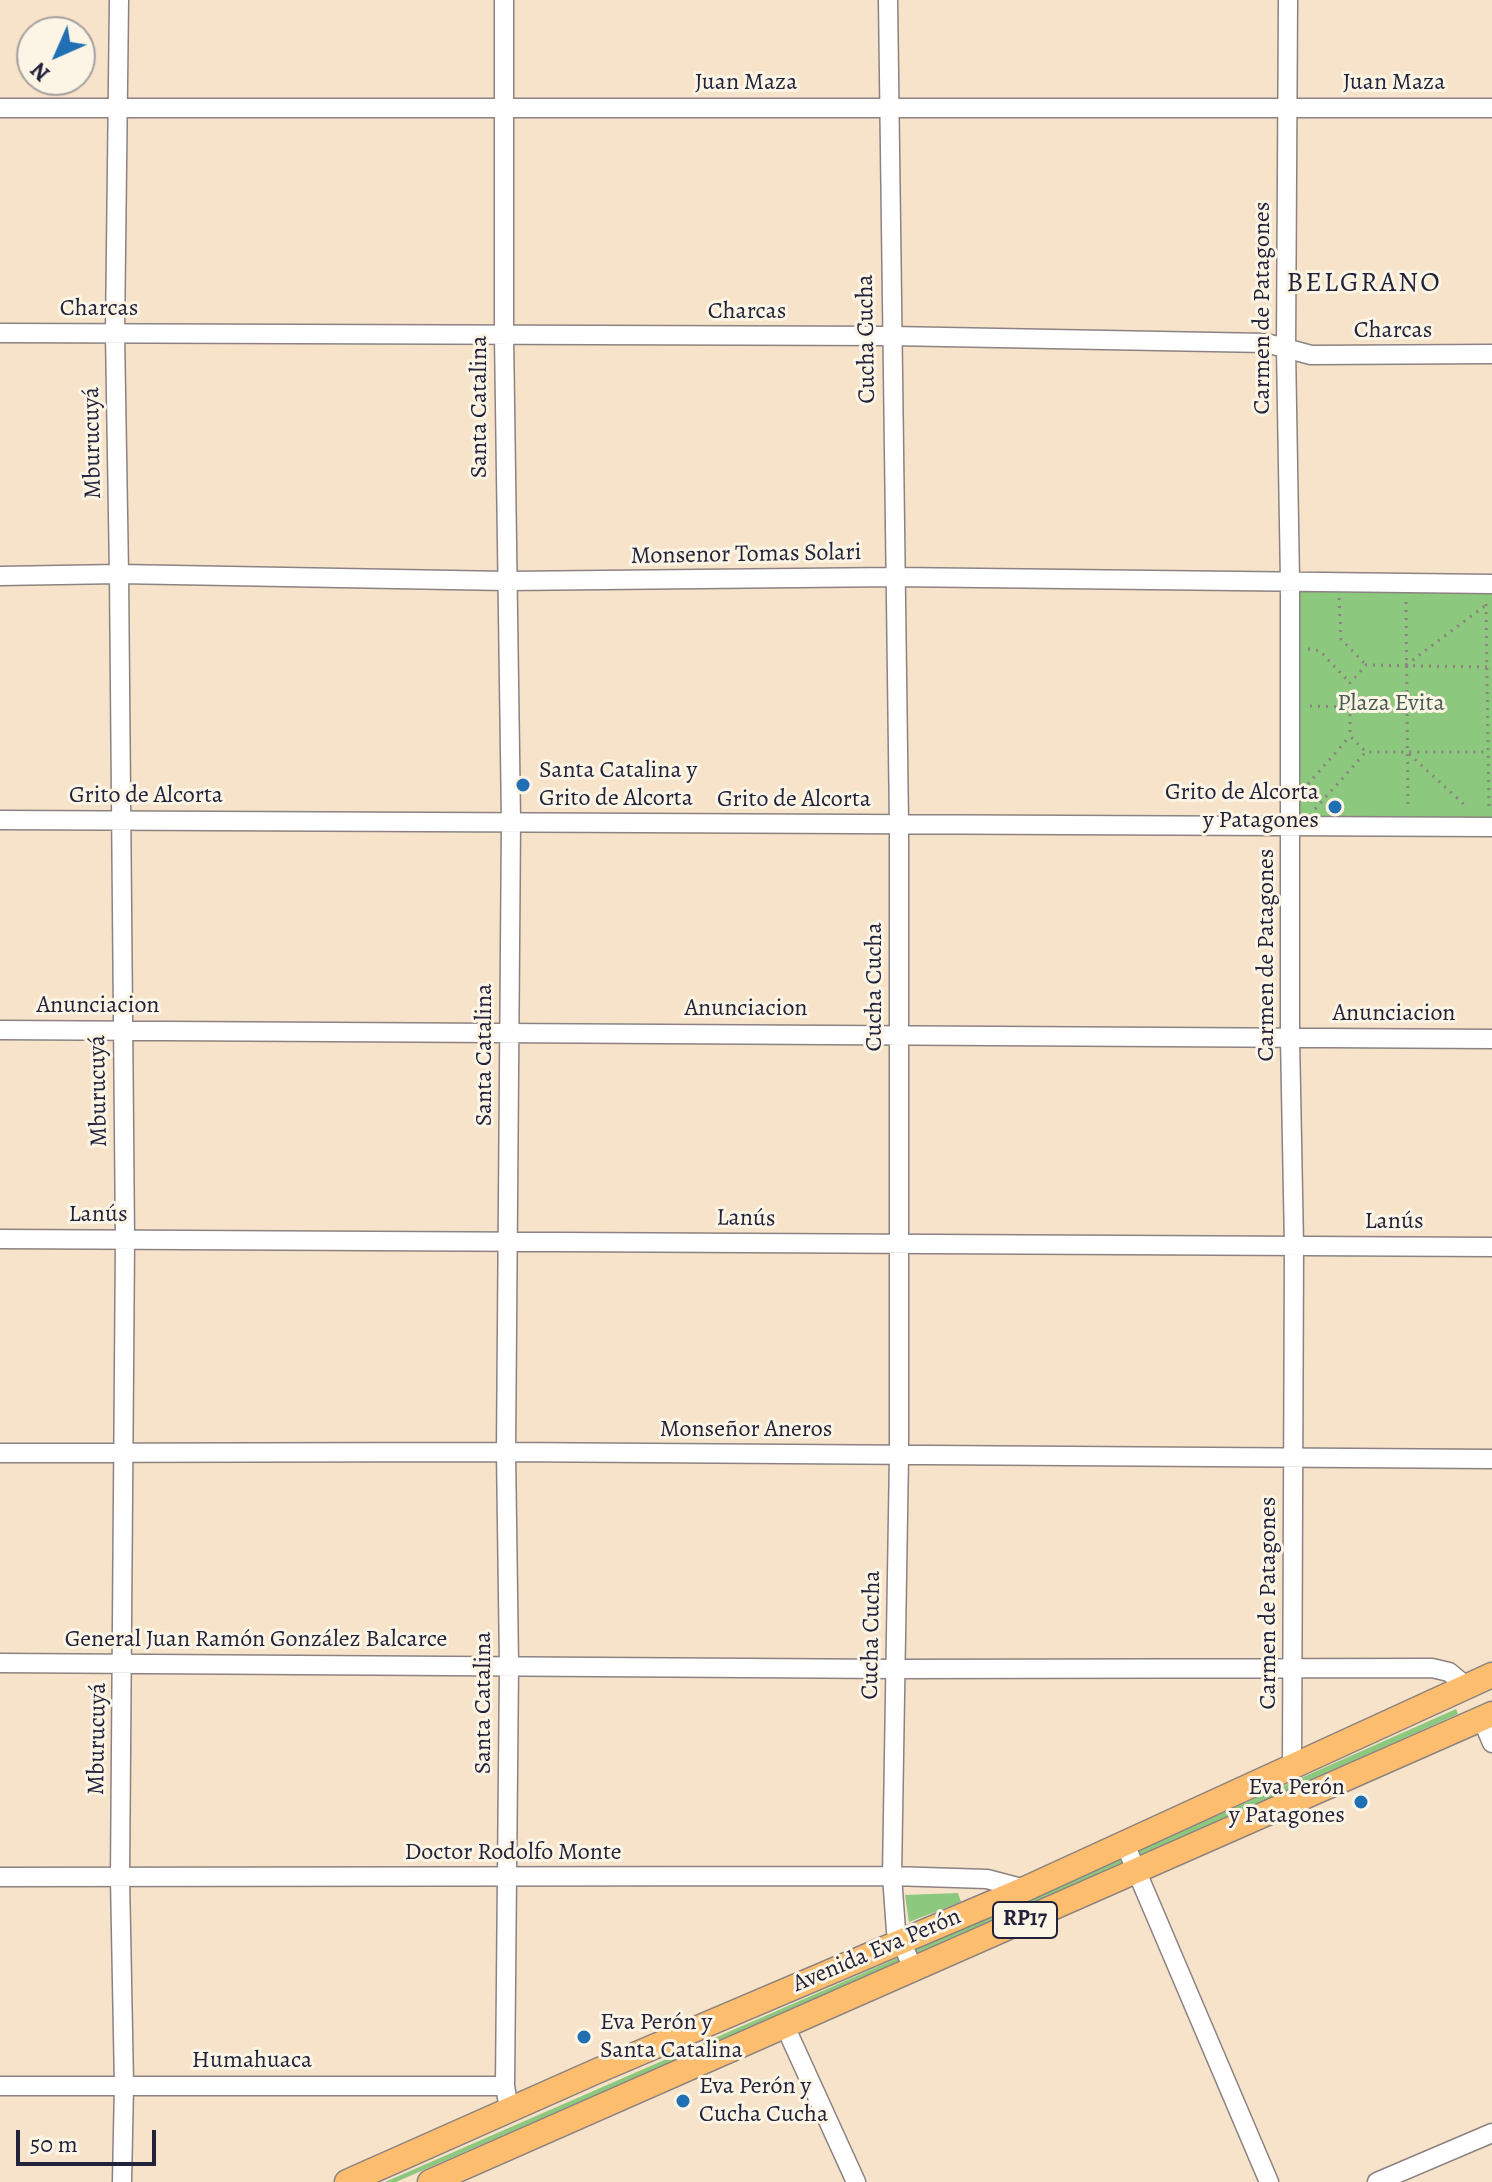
<!DOCTYPE html>
<meta charset="utf-8">
<style>
body{margin:0}
#map{position:relative;width:1492px;height:2182px;overflow:hidden;background:#f7e3c9;font-family:Alegreya,serif}
canvas{display:block}
.north{position:absolute;left:16px;top:16px;width:80px;height:80px;box-sizing:border-box;background:#fcf5e5;border:2px solid #a5a1a1;border-radius:50%;rotate:225deg;font-size:22px;font-weight:700;line-height:32px;text-align:center;color:#22223b}
.north::after{content:'';display:block;margin:auto;width:28px;height:36px;background:#1f6fb2;clip-path:polygon(50% 0,100% 100%,50% 72%,0 100%)}
.scale{position:absolute;left:16px;top:2130px;width:140px;height:36px;box-sizing:border-box;border:4px solid #22223b;border-top:0;padding-left:10px;font-size:24px;line-height:28px;white-space:nowrap;color:#22223b;-webkit-text-stroke:6px #fcf5e5;paint-order:stroke}
</style>
<div id="map">
<canvas width="1492" height="2182"></canvas>
<div class="north">N</div>
<div class="scale">50 m</div>
</div>
<script>
const g = document.querySelector('canvas').getContext('2d');
g.lineJoin = 'round';
function paint(path, color) {
  g.fillStyle = color;
  g.fill(path, 'evenodd');
}
function trace(path, color, width, dash) {
  g.strokeStyle = color;
  g.lineWidth = width;
  g.lineCap = dash ? 'butt' : 'round';
  g.setLineDash(dash || []);
  g.stroke(path);
}
function write(font, color, halo, rows, align = 'center') {
  g.font = font + ' Alegreya,serif';
  g.lineWidth = 6;
  g.setLineDash([]);
  g.textBaseline = 'middle';
  g.strokeStyle = halo;
  g.fillStyle = color;
  for (const [text, x, y, turn = 0] of rows) {
    g.save();
    g.translate(x, y);
    g.rotate((+turn || 0) * Math.PI / 180);
    g.textAlign = isNaN(turn) ? turn : align;
    if (halo) g.strokeText(text, 0, 0);
    g.fillText(text, 0, 0);
    g.restore();
  }
}
const green = new Path2D(`
 M1290,581l202,3v243h-200z
 M1456,1709l2,5 -319,143 -2,-6z
 M1121,1859l3,5 -209,92 -2,-5z
 M958,1893l3,9 -52,20 -4,-27z
 M900,1957l1,5 -505,220h-11z`);
const path = new Path2D(`
 M1339,598l2,41 25,26
 M1406,602l2,205
 M1486,604l3,204
 M1308,649l12,2 30,32
 M1406,665l80,-60
 M1487,667l-121,-2 -16,18v53l16,16h122
 M1310,706l40,1
 M1409,754l59,54
 M1308,784l42,-48
 M1315,809l51,-57`);
const minor = new Path2D(`
 M119,0l-4,333 4,241 6,666 -5,638 4,207 -2,97
 M504,0v335l7,486 -5,631 3,213 -4,421 4,23
 M888,0l11,824v631l-7,421 4,55 18,39
 M1288,0l-2,349 4,232v457l4,207 -2,522
 M0,108h1492
 M0,333l891,3 375,7 45,12 181,-1
 M0,576l119,-2 387,7 389,-4 597,7
 M0,820l1492,7
 M0,1030l1492,9
 M0,1239l1492,8
 M0,1453l506,-1 986,7
 M0,1663l896,6 536,-1 17,4 17,14
 M1482,1719l10,24
 M1125,1844l144,338
 M0,1877l892,-1 95,3 38,10
 M785,2026l71,156
 M0,2086h505
 M1377,2182l115,-49`);
const major = new Path2D(`
 M347,2182l250,-111 428,-182 467,-214
 M430,2182l1062,-468`);
const markers = [
 [523,785,8,"#1f6fb2"],
 [1335,807,8,"#1f6fb2"],
 [1361,1802,8,"#1f6fb2"],
 [584,2037,8,"#1f6fb2"],
 [683,2101,8,"#1f6fb2"]
];
const shields = [
 [1025,1920,64]
];
const shieldNames = [
 ["RP17",1025,1920]
];
const streetNames = [
 ["Juan Maza",746,83],
 ["Juan Maza",1394,83],
 ["Carmen de Patagones",1263,308,-90],
 ["Charcas",99,309],
 ["Charcas",747,312],
 ["Charcas",1393,331],
 ["Cucha Cucha",867,339,-91],
 ["Santa Catalina",480,407,-90],
 ["Mburucuyá",93,443,-91],
 ["Monsenor Tomas Solari",746,555,-1],
 ["Grito de Alcorta",146,796],
 ["Grito de Alcorta",794,800],
 ["Carmen de Patagones",1267,955,-90],
 ["Cucha Cucha",875,987,-90],
 ["Anunciacion",98,1006],
 ["Anunciacion",746,1009],
 ["Anunciacion",1394,1014],
 ["Santa Catalina",485,1055,-90],
 ["Mburucuyá",99,1091,-91],
 ["Lanús",98,1215],
 ["Lanús",746,1219,1],
 ["Lanús",1394,1222],
 ["Monseñor Aneros",746,1430],
 ["Carmen de Patagones",1269,1603,-90],
 ["Cucha Cucha",872,1635,-89],
 ["General Juan Ramón González Balcarce",256,1640],
 ["Santa Catalina",484,1703,-90],
 ["Mburucuyá",98,1739,-89],
 ["Doctor Rodolfo Monte",513,1853],
 ["Avenida Eva Perón",877,1951,-23],
 ["Humahuaca",252,2061]
];
const parkNames = [
 ["Plaza Evita",1391,704]
];
const poiNames = [
 ["Santa Catalina y",539,771],
 ["Grito de Alcorta",539,799],
 ["Grito de Alcorta",1319,793,"right"],
 ["y Patagones",1319,821,"right"],
 ["Eva Perón",1345,1788,"right"],
 ["y Patagones",1345,1816,"right"],
 ["Eva Perón y",600,2023],
 ["Santa Catalina",600,2051],
 ["Eva Perón y",699,2087],
 ["Cucha Cucha",699,2115]
];
const quarterNames = [
 ["BELGRANO",1364,284]
];
paint(green, '#8cc87d');
trace(minor, '#8c8282', 21);
trace(major, '#8c8282', 27);
trace(path, '#8c8282', 3, [2, 6]);
trace(minor, '#fff', 18);
trace(major, '#fcbd6f', 24);
for (const [x, y, r, color] of markers) {
  const dot = new Path2D();
  dot.arc(x, y, r, 0, 2 * Math.PI);
  g.fillStyle = color;
  g.fill(dot);
  trace(dot, '#fcf5e5', 3);
}
for (const [x, y, w] of shields) {
  const box = new Path2D();
  box.roundRect(x - w / 2, y - 18, w, 36, 6);
  g.fillStyle = '#fcf5e5';
  g.fill(box);
  trace(box, '#22223b', 2);
}
write('bold 22px', '#22223b', null, shieldNames);
write('24px', '#22223b', '#fcf5e5', streetNames);
write('24px', '#475c52', '#fcf5e5', parkNames);
write('24px', '#22223b', '#fcf5e5', poiNames, 'left');
g.letterSpacing = '2px';
write('28px', '#22223b', '#fcf5e5', quarterNames);
g.letterSpacing = '0px';
</script>
